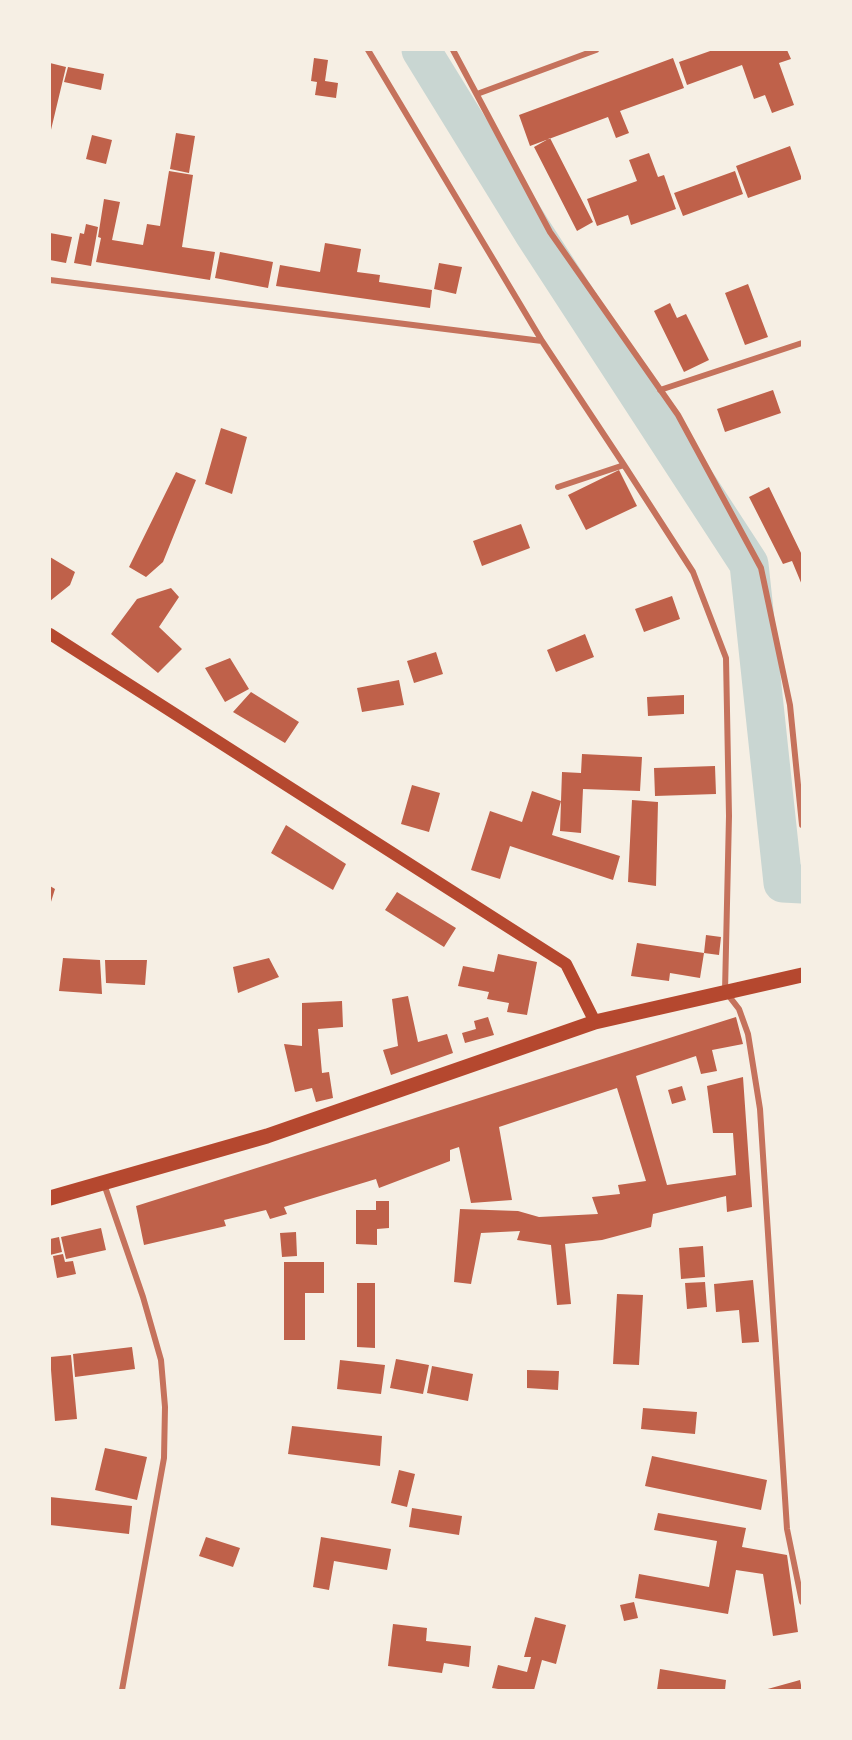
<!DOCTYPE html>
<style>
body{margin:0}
#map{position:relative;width:852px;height:1740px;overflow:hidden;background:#f6efe4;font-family:Manrope,sans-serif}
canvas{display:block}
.frame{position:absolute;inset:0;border:51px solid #f6efe4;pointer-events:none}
</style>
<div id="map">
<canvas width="852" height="1740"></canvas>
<div class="frame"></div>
</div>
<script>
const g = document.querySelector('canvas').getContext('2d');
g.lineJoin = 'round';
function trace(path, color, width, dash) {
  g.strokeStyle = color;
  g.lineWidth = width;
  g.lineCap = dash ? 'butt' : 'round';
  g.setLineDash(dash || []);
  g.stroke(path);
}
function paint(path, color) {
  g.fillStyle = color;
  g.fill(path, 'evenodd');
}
const river = new Path2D(`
 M421,50l112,182 216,332 34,319 19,1`);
const building = new Path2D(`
 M713,50h74l4,9 -12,4 15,42 -22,8 -7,-18 -11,4 -12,-34 -55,20 -8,-23z
 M314,58l14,2 -3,21 13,2 -2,15 -21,-3 2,-13 -6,-1z
 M673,58l11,30 -64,23 9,22 -13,5 -8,-21 -78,29 -11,-31z
 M50,63l16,4 -16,67z
 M68,67l36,7 -3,16 -37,-8z
 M176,133l19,3 -6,37 -19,-4z
 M92,135l20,5 -6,24 -20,-5z
 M550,138l43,84 -16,9 -43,-84z
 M790,146l12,33 -54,19 -12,-32z
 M649,153l9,24 6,-2 12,34 -45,16 -3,-10 -31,11 -10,-27 50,-18 -8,-21z
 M169,171l24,4 -11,72 33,5 -5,28 -114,-18 5,-24 -3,-1 6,-38 16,3 -8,38 31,5 4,-21 13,2z
 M735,171l8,23 -60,22 -9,-23z
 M86,224l12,3 -7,39 -17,-3 6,-30 4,1z
 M50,233l22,4 -6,26 -16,-3z
 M325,243l36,6 -4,23 23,3 -1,7 53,8 -2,18 -154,-22 4,-21 40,7z
 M220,252l53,10 -5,26 -53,-10z
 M439,263l23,4 -6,27 -22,-5z
 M748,284l20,53 -23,8 -20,-52z
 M670,303l7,15 9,-4 23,46 -25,12 -30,-61z
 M773,390l8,23 -56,19 -8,-23z
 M221,428l26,9 -15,57 -27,-10z
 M619,470l18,36 -51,24 -18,-35z
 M176,472l20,8 -33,82 -17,15 -17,-10z
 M769,487l33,68v30l-10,-24 -9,3 -34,-67z
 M521,524l9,24 -48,18 -9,-25z
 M50,557l25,15 -5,13 -20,16z
 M171,588l8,9 -20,30 23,22 -24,24 -47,-39 26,-35z
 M672,596l8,23 -36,13 -9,-23z
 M585,634l9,23 -38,15 -9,-22z
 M436,652l7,22 -29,9 -7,-22z
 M230,658l19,31 -24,13 -20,-34z
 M399,680l5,25 -42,7 -5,-24z
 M251,692l48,30 -14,21 -52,-31z
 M684,695v19l-36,2 -1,-19z
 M582,754l60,3 -2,34 -57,-2 -2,44 -21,-2 1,-30 -9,34 68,21 -7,24 -103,-34 -10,33 -29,-9 19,-59 32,11 10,-31 29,10 1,-29 19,1z
 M715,766l1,28 -61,2 -1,-28z
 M412,785l28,8 -11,39 -28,-8z
 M632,800l26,2 -2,84 -28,-4z
 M286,825l60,39 -13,26 -62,-37z
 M50,886l5,3 -5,16z
 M397,892l59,36 -12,19 -59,-37z
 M706,935l15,2 -2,18 -15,-2 -4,25 -30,-5 -1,8 -38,-5 6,-33 67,10z
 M498,954l39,8 -10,53 -20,-3 2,-9 -22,-4 2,-7 -31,-6 5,-20 31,6z
 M63,958l37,2 2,34 -43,-3z
 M269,958l10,19 -41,16 -5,-26z
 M105,960h42l-2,25 -39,-2z
 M408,996l10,46 29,-8 6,19 -62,22 -8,-25 15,-4 -6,-47z
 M342,1001l1,26 -25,2 4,44 7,-1 4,26 -17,4 -4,-14 -17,4 -11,-48 18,2v-43z
 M488,1017l6,18 -29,8 -3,-10 14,-4 -2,-8z
 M736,1017l7,27 -31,6 5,21 -16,3 -5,-18 -60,20 31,109 69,-10 -3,-42h-20l-6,-47 36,-9 9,130 -25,5 -1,-16 -73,18 -2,13 -49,13 -37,4 6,60 -14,1 -6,-60 -34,-5 3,-9 -39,2 -10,51 -17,-2 6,-73 58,2 21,6 59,-3 -6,-17 28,-3 -2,-9 28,-4 -29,-93 -118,39 13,73 -41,3 -12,-56 -9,3v11l-71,27 -3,-9 -92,28 3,7 -17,5 -4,-9 -42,10 2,6 -82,19 -8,-39z
 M682,1086l4,14 -14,4 -4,-14z
 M376,1201h13v27l-12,1v16l-21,-1v-34h20z
 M101,1228l5,22 -40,9 -5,-22z
 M296,1232l1,24 -15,1 -2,-24z
 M59,1237l3,15 -12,3v-16z
 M703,1246l2,31 -24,2 -2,-31z
 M63,1254l2,8 8,-1 3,13 -19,4 -4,-22z
 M284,1262h40v31h-19v47h-21z
 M753,1280l6,62 -17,1 -3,-33 -23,2 -2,-28z
 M705,1282l2,25 -20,2 -2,-26z
 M357,1283h18v65l-18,-1z
 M617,1294l26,1 -4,70 -26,-1z
 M132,1347l3,22 -60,8 -2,-23z
 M71,1355l6,64 -22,2 -5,-64z
 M396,1359l33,6 -6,29 -33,-6z
 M340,1360l45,5 -4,29 -44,-5z
 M432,1366l41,8 -5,27 -41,-8z
 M527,1370l32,1 -1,19 -31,-2z
 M643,1408l54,4 -2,22 -54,-5z
 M292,1426l90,10 -2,30 -92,-12z
 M105,1448l42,9 -10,43 -42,-10z
 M652,1456l115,24 -6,30 -116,-24z
 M399,1470l16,4 -8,33 -16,-4z
 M50,1497l82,9 -3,28 -79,-9z
 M412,1508l50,8 -3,19 -50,-8z
 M658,1513l88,15 -4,19 45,8 11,77 -25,4 -10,-62 -27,-4 -8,44 -93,-16 4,-24 70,13 8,-46 -63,-11z
 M206,1537l34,11 -7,19 -34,-11z
 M321,1537l70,12 -4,21 -53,-9 -5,29 -16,-3z
 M634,1602l4,16 -14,3 -4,-16z
 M535,1617l31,8 -10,39 -14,-4 -8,30h-30l-12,-2 6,-23 29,7 4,-15h-7z
 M393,1624l34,4 -1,13 45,5 -2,21 -25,-4 -2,10 -54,-7z
 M660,1669l66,11 -1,10h-68z
 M800,1680l2,10h-38z`);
const minor = new Path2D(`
 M368,50l174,291
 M453,50l97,182 128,183 83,153 29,137 12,120
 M477,94l119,-44
 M50,280l492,61 82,124 69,107 33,86 3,158 -4,175 14,18 9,25 12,75 27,420 15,73
 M660,390l142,-47
 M558,487l66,-22
 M104,1184l39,113 18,63 4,47 -1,51 -42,232`);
const secondary = new Path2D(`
 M50,634l516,330 29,58`);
const primary = new Path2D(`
 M50,1198l217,-62 328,-114 207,-47`);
trace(river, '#c9d6d2', 39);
paint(building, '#bf614a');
trace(minor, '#c5725c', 6);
trace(secondary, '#b5482f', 12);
trace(primary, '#b5482f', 15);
</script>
